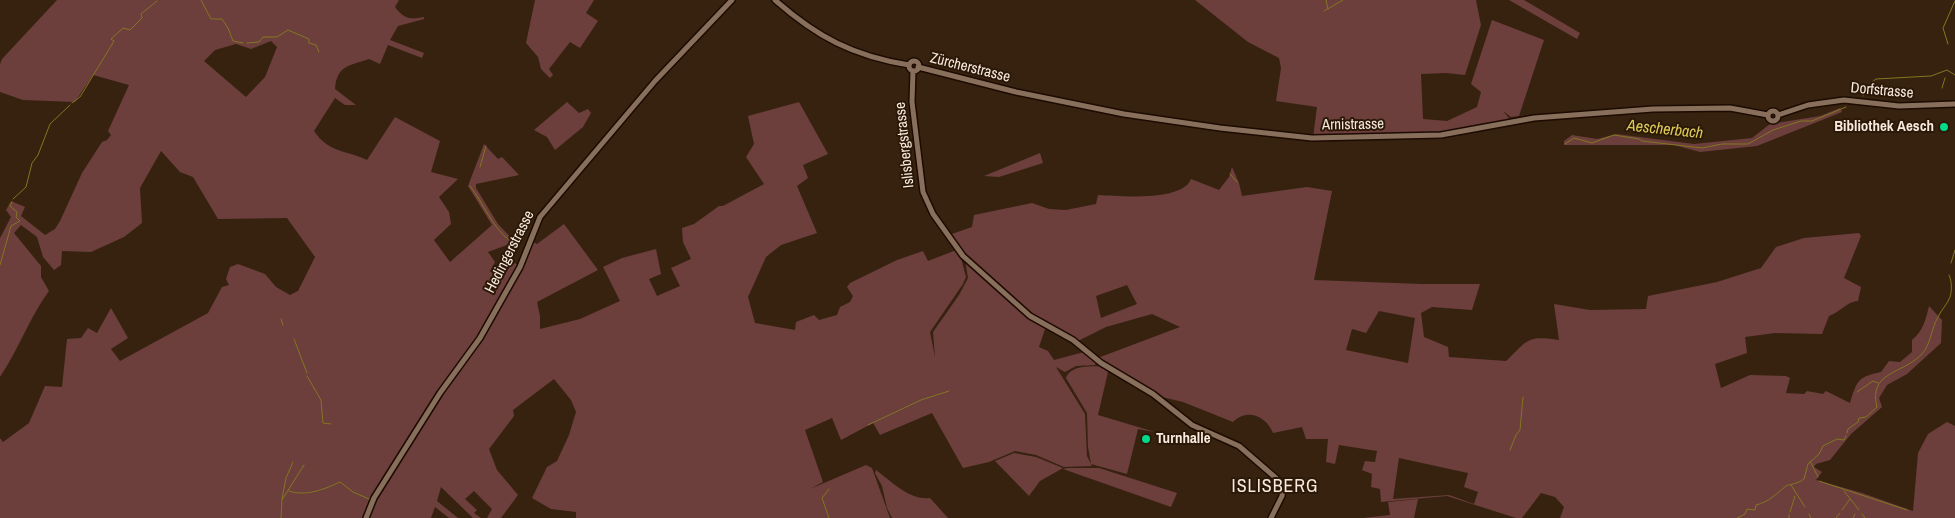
<!DOCTYPE html>
<meta charset="utf-8">
<style>
body{margin:0}
canvas{display:block;background:#36220f}
</style>
<canvas width="1955" height="518"></canvas>
<script>
const g = document.querySelector('canvas').getContext('2d');
g.lineJoin = 'round';
function paint(path, color) {
  g.fillStyle = color;
  g.fill(path, 'evenodd');
}
function trace(path, color, width, dash) {
  g.strokeStyle = color;
  g.lineWidth = width;
  g.lineCap = dash ? 'butt' : 'round';
  g.setLineDash(dash || []);
  g.stroke(path);
}
function write(font, color, halo, rows, align = 'center') {
  g.font = font + ' "Archivo Narrow",sans-serif';
  g.lineWidth = 4;
  g.setLineDash([]);
  g.textBaseline = 'middle';
  g.strokeStyle = halo;
  g.fillStyle = color;
  for (const [text, x, y, turn = 0] of rows) {
    g.save();
    g.translate(x, y);
    g.rotate((+turn || 0) * Math.PI / 180);
    g.textAlign = isNaN(turn) ? turn : align;
    if (halo) g.strokeText(text, 0, 0);
    g.fillText(text, 0, 0);
    g.restore();
  }
}
const green = new Path2D(`
 M57,0h342l-4,7c9,12 15,13 29,10v2l-26,7 -8,14 34,13 -2,5 -34,-13 -8,19 -11,-5c-20,7 -32,6 -34,30l21,16h-11l-10,-7 -21,33c15,22 32,19 53,29l28,-43 45,24 -9,31 27,7 -19,18 10,15 2,12 -17,16 16,22 42,-37 -24,-39 16,-42 14,15 4,-2 17,18 -43,9v4l22,36 17,18 -27,10 7,10 -5,9 9,7 15,-15 7,3 10,-25 6,3 27,-20 34,46 -61,32 3,14v13l40,-10 40,-18 -17,-34 19,-9 34,-9 5,25 -12,5 8,17 23,-10 -9,-18 20,-9 -8,-17 -1,-14 12,-4 25,-18h4l41,-22 -18,-27 8,-13 -6,-28 51,-14 29,52 -25,11 5,13 -11,8 20,47 -36,12 -15,12 -18,40 7,26 40,7 1,-8 18,-7 5,5 18,-5 3,-8 10,-5 3,-6 -6,-9 3,-4 47,-23 26,-9 5,10 31,-12 -10,-14 23,-8 2,-12 58,-12 17,6 17,1 30,-6 2,-9c21,1 84,7 93,-16l28,11 10,-13 3,-10 7,16 3,13 65,-9 25,4 -18,89 107,4h59l-8,26 -40,-3 -11,6 3,24 24,10 1,10 57,4c22,-21 21,-26 53,-21l-5,-36 36,6 56,-1 2,-13 69,-14 44,-14 15,-21 28,-9 55,-5 2,3 -17,42 17,9 -3,14c-10,0 -18,11 -29,15l-7,18 -47,-1 -30,4 2,16 -32,11 6,24 29,-13 36,1 4,2 -4,15 18,1 3,-3 16,3 3,-3 24,12c7,-23 8,-26 31,-31l8,-11 11,1 12,-10v-12c11,-9 14,-21 17,-34l13,14 -1,23 -34,31 -20,11 -8,13 3,9 -31,27 -21,26 -14,4 -2,3 8,5 -6,8 46,13 51,18 5,-58 10,-19 19,-12 8,4v92h-395l4,-11 -9,-10 -14,-4 -19,25h-6l-69,-22 -66,6 -1,-13 -9,-2 1,-13 -10,-4 3,-9 10,1 2,-11 -38,-6 -4,19 -9,-2 2,-23h-22l-4,-12 -29,6c-7,-17 -26,-25 -40,-11l-50,-20 -21,-5 -2,3 -65,-41 85,-32 -28,-13 -46,13 -30,15 -46,-26 -61,-54 1,-2 -4,-4 -5,2 5,19 -3,7 -33,48 5,25 -2,-25 26,-37 9,-17 -3,-19 55,50 26,17 -7,21 9,4 6,9 30,-8 12,10 -1,3 -19,1 -11,6 -9,-5 29,47 2,42 5,10 -28,1 -28,-12 -21,-4 -26,11 -26,6 -31,-55 -52,22 -7,-12 -32,17 -9,-22 -27,12 18,52 -13,7 56,-24 6,3 18,50h-314v-6l-25,-3 -19,-11 15,-31 10,-6 12,-26 7,-23 -5,-12 -17,-21 -41,31 1,6 -25,33 8,21 21,25 -17,23h-14l5,-9 -18,-18 -9,8 12,11 -3,3 7,5h-8l-32,-31 -4,14 21,17h-9l-14,-11 -4,11h-431v-80l3,4 26,-19 16,-37 17,1 5,-48 14,-1 7,-10 9,5 14,-25 17,30 -17,11 9,12 88,-48 14,-26 7,-2 -3,-6 4,-12 8,-3 27,10 11,13 14,8 8,-4 17,-34 -28,-39 -69,1 -25,-42 -13,-5 -19,-21 -21,37 2,35 -18,14 -33,15 -29,-1 -1,14 -7,5 -11,-13 -6,-20 -16,-12 -7,8 27,33v11l8,14c-20,27 -30,58 -49,86v-139l11,-21 -5,-7 5,-9 14,6 -4,9 24,19 10,-6 5,-8 22,-48 20,-31 5,-2 4,-5 -3,-4 21,-46 -36,-10 -18,27 -52,-2 -23,-8v-28l2,-5zM271,41l6,6 -12,30 -19,20 -42,-36 11,-11 21,-6 15,5zM1127,285l10,19 -36,14 -5,-22zM1379,311l36,7 -7,45 -62,-13 6,-21 14,4zM1399,458l69,15 -4,14 14,5 -4,12 -25,-9 -56,4z
 M535,0h59l-8,13 12,8 -18,27 -10,-6 -21,27 4,6 -3,3 -9,-9 -3,-12 -12,-14z
 M1195,0h281l5,25 -16,50 -19,-2 -25,1 2,45 24,2 30,-14 4,-15 -10,-8 21,-64 52,20 -25,76 -8,1 -8,-6 9,11 -53,11 -146,5 4,-31 -41,-6 5,-33 -2,-10 -31,-16z
 M1509,0h15l56,33 -3,6z
 M567,102l12,11 9,-4 3,4 -8,14 -28,23 -8,-13 -13,-7z
 M1840,108l2,4 -85,34 -57,6 -26,-7h-110v-4l8,-6 25,4 19,-5 78,10 58,-6 18,-14 50,-8z
 M1040,153l3,10 -44,14 -15,-1z
 M1100,366l8,6 -10,43 57,17 -17,-3 -11,45 -36,-10 -3,-17 -1,-34 -21,-35c5,-13 22,-11 34,-12z
 M1014,453l22,4 27,11 -23,13 -11,15 -34,-35z
 M1068,468h31l78,25 -6,14 -108,-38z
 M876,470c15,11 34,31 54,28l18,20h-56l-5,-10 -5,-22 -7,-13z
 M1418,499l-4,19h-51l27,-3 -2,-13z`);
const stream = new Path2D(`
 M201,0l10,19h11l6,9 5,13 10,2
 M1326,0l2,9
 M1324,11l19,-11
 M247,43l12,-1 4,-5h14l11,-7 21,9v4l7,2 3,7
 M1948,44l-5,-16 12,-27
 M1942,88l3,-10
 M1863,96l2,-8 11,-9 55,-3 16,-6 8,5
 M72,103l8,-6 34,-56 -3,-2 12,-11 7,2 12,-12 -1,-4 16,-13
 M1565,144l9,-6 18,5 22,-8 25,4 3,2 60,7 20,-4h26l25,-14 28,-9h11l34,-14
 M480,167l6,-21
 M1230,174l7,8
 M470,186c13,16 24,45 41,55
 M13,199l13,-12 6,-24 6,-8 12,-31 20,-19
 M1951,263l4,-13
 M0,265l11,-39 9,-5 -4,-4 1,-5 -7,-6 2,-4
 M281,319l2,6
 M294,339l13,34
 M307,376l14,24 2,23 8,1
 M1857,392l16,-11 5,2
 M868,425l53,-25 28,-9
 M1847,433l1,-4 10,-7 1,-4 7,-1 11,-10c-9,-35 25,-33 44,-52 10,-10 10,-26 17,-38 3,-7 9,-12 12,-20 2,-6 2,-16 -1,-22
 M1510,450l6,-15 4,-5 3,-33
 M1810,461l8,16
 M1819,481l88,29
 M1791,485l14,22
 M289,491c17,6 36,-2 51,-9l13,10 16,7 3,-3
 M1844,491l15,19
 M282,499l4,-21 7,-16
 M1842,510l8,-11
 M1790,512l5,-16
 M1809,514l2,4
 M1862,514l3,4
 M281,518l1,-18 22,-35
 M829,518l-7,-20 7,-9
 M1737,518l8,-4 2,-5 8,1 1,-5c13,-3 20,-11 30,-19 4,-2 12,-2 18,-7l4,-15 11,-10 4,-8 14,-7 7,1 2,-4
 M1789,518v-3
 M1836,518l4,-5
 M1853,518l2,-4`);
const minor = new Path2D(`
 M775,0c42,37 78,56 134,65
 M909 66a5 5 0 1 1 10 0a5 5 0 1 1-10 0Z
 M918,67l98,25 108,22 96,14 92,10 129,-3 93,-17 119,-9 77,-1 38,7
 M913,71l-1,31 11,90 10,22 30,42 67,60 43,24 28,23 52,31 39,31 47,21 45,39 -2,11 -11,22
 M1768 116a5 5 0 1 1 10 0a5 5 0 1 1-10 0Z
 M1778,115l30,-10 36,-5 55,6 56,-2
 M366,518l8,-20 66,-105 40,-55 40,-71 20,-50 115,-136 77,-81`);
const markers = [
 [1944,127,5,"#01d98b"],
 [1146,439,5,"#01d98b"]
];
const streetNames = [
 ["Zürcherstrasse",970,68,14],
 ["Dorfstrasse",1882,91,5],
 ["Arnistrasse",1353,125,-1],
 ["Islisbergstrasse",905,145,-96],
 ["Hedingerstrasse",510,252,-63]
];
const poiNames = [
 ["Bibliothek Aesch",1934,127],
 ["Turnhalle",1156,439,"left"]
];
const waterNames = [
 ["Aescherbach",1665,130,6]
];
const quarterNames = [
 ["ISLISBERG",1275,487]
];
paint(green, '#6c3e3c');
trace(stream, '#837720', 1);
trace(minor, '#1d0a00', 8);
trace(minor, '#876f5b', 5);
for (const [x, y, r, color] of markers) {
  const dot = new Path2D();
  dot.arc(x, y, r, 0, 2 * Math.PI);
  g.fillStyle = color;
  g.fill(dot);
  trace(dot, '#2b1806', 2);
}
write('15px', '#f7e9de', '#2b1806', streetNames);
write('bold 15px', '#f7e9de', '#2b1806', poiNames, 'right');
write('italic 16px', '#ddcb5a', '#2b1806', waterNames);
g.letterSpacing = '1px';
write('18px', '#f7e9de', '#2b1806', quarterNames);
g.letterSpacing = '0px';
</script>
